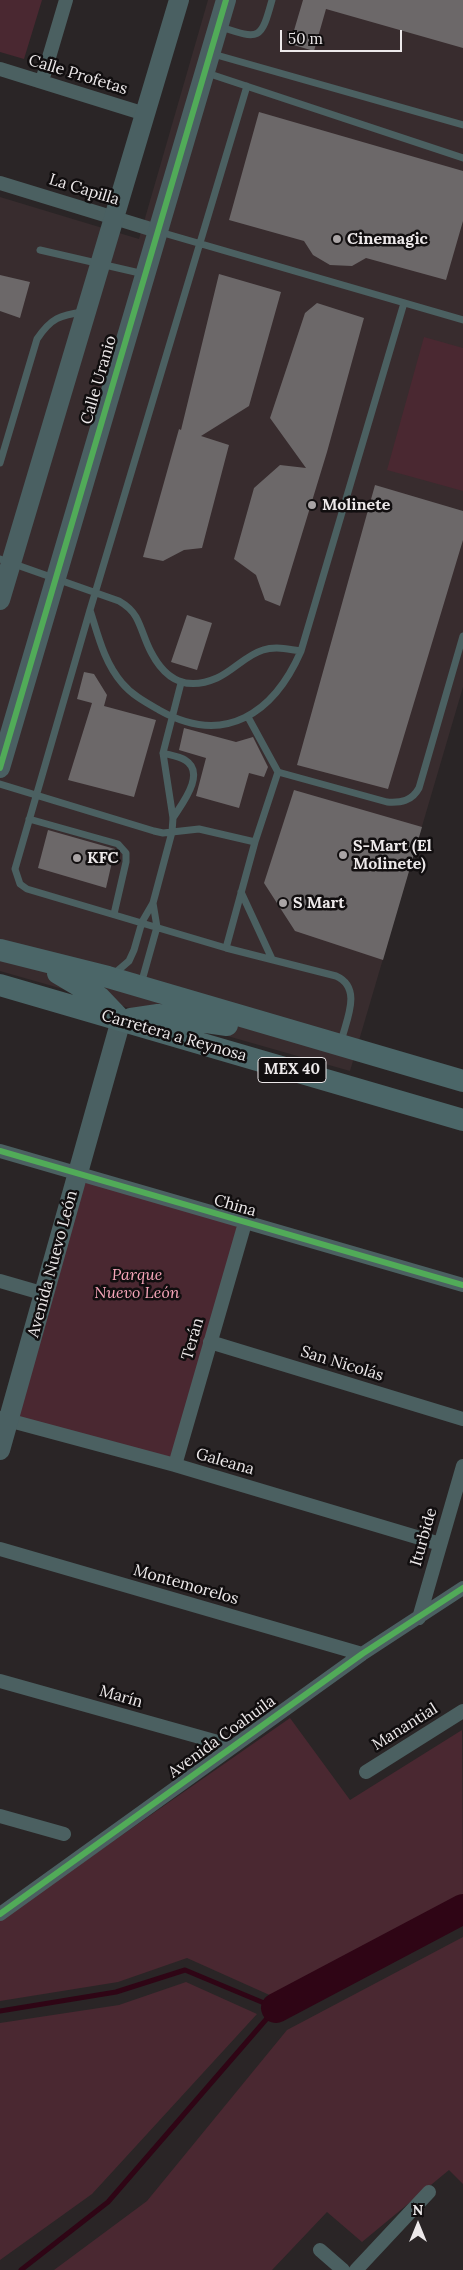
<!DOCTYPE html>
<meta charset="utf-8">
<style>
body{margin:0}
#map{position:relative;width:463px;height:2270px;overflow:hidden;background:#2a2526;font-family:Lora,serif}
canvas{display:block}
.north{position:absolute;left:393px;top:2200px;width:50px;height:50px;-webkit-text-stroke:4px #110e0f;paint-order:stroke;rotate:0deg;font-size:14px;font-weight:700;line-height:20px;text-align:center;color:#ede9ea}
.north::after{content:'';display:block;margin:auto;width:18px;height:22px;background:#ede9ea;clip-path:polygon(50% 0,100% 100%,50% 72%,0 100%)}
.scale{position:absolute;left:280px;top:30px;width:122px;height:22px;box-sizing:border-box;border:2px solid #ede9ea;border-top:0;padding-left:6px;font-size:15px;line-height:18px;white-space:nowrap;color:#ede9ea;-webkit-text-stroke:4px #110e0f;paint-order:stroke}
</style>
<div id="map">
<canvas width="463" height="2270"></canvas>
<div class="north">N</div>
<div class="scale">50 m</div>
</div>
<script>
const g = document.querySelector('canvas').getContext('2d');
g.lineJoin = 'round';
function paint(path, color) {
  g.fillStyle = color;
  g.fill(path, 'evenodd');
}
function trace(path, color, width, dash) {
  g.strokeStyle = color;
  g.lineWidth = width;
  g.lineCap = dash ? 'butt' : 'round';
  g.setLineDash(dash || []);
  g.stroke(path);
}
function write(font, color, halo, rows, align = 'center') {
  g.font = font + ' Lora,serif';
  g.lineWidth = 5;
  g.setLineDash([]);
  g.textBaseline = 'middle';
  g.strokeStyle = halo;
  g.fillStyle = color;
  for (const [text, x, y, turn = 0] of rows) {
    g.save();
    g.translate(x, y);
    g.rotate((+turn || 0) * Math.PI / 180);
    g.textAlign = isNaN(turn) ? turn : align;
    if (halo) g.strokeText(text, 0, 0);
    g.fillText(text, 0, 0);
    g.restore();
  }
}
const built = new Path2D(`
 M208,0h255v687l-113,384 -350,-100v-774l139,42z`);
const green = new Path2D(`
 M0,0h42l-18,59 -24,-7z
 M424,337l39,11v143l-76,-21z
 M78,1173l167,50 -70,242 -167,-44z
 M290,1718l60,82 112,-70 1,168 -189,99 -87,-39 -69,24 -118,19v-81z
 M463,1937v247l-14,-14 -87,72 -35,-30 -55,58h-218l93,-69 140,-171z
 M186,1982l71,32 -165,180 -92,66v-237l119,-18z`);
const stream = new Path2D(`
 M0,2011l116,-19 69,-22 91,38 -168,194 -87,68`);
const river = new Path2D(`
 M276,2008l187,-99`);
const building = new Path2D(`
 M303,0h160v48l-137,-39 -12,42 -24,-7z
 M259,112l204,59v50l-17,59 -80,-22 -14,8 -22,-1 -17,-10 -9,-14 -75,-21z
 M219,274l62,18 -32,114 -48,30 28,9 -27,103 -18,2 -21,11 -20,-4 36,-128 2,1z
 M0,275l30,7 -10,36 -20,-7z
 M317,303l47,15 -37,134 -47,154 -15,-6 -9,-25 -22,-16 20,-71 26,-23 26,3 -36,-50 35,-105z
 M375,485l88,26v29l-75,249 -91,-24z
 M187,615l25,8 -15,47 -26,-8z
 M84,672l10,2 13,21 -3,11 52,14 -22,77 -66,-17 24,-77 -15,-4z
 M184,728l52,14 17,-5 15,30 -4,10 -15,-4 -10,35 -43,-12 10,-38 -27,-8z
 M294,790l128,37 -39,133 -88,-29 -31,-48z
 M48,830l67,19 -9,39 -68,-20z`);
const lane = new Path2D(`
 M221,27c39,13 40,13 51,-27
 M213,54l250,71
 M207,73l256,85
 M247,86l-157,524 -75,259 5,15 7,5 199,59 110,28c27,12 10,44 5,66
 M160,232l303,88
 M40,250l104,24
 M0,463l37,-124c14,-21 23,-24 47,-27
 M0,559l119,42c7,4 13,9 17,16 6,11 9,24 15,35 15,29 36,39 66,26 16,-7 29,-23 46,-28 12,-4 26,-1 38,1
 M90,610c8,25 14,52 32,73 10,12 23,19 37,27 66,37 115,3 142,-59l103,-348
 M248,717l30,55 109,30c14,1 25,-1 32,-14l44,-152
 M163,753c7,2 16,3 22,7 22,13 -4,45 -12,58
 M0,784l154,47 9,2 36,-4 56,13
 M29,819l89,25 8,9v9l-12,52
 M241,892l31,67
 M226,948l29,-106 23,-70
 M115,973l14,-12 5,-11 8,-28 11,-19 19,-71 1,-14 -10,-65 18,-70
 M141,984l16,-57 -4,-24`);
const street = new Path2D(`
 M0,69l145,45
 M42,81l24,-81
 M0,183l157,48
 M0,1151l463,134
 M0,1281l45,13
 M210,1342l253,77
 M0,1418l175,47 265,79
 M175,1465l70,-242
 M0,1549l362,105
 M419,1618l44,-152
 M0,1681l232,65
 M366,1772l97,-61
 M0,1816l64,18
 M0,1914l362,-260 101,-66
 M320,2250l23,20
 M356,2270l73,-78`);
const secondary = new Path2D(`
 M0,600l179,-600
 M0,768l226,-768
 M0,1450l121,-430`);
const primary = new Path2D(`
 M0,950l108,27 355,104
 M58,973l42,25 20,21
 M0,985l463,135
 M131,1019l27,-4 69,10`);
const cycleway = new Path2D(`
 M0,768l226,-768
 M0,1151l463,134
 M0,1914l362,-260 101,-66`);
const markers = [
 [337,239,5,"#a9a4a5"],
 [312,505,5,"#a9a4a5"],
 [343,855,5,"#a9a4a5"],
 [77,858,5,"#a9a4a5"],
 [283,903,5,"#a9a4a5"]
];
const shields = [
 [292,1070,68]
];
const shieldNames = [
 ["MEX 40",292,1070]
];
const streetNames = [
 ["Calle Profetas",78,75,17],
 ["La Capilla",84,190,17],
 ["Calle Uranio",99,380,-74],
 ["Carretera a Reynosa",174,1036,16],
 ["China",235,1206,16],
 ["Avenida Nuevo León",53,1264,-75],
 ["Terán",193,1339,-74],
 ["San Nicolás",342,1364,17],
 ["Galeana",225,1462,16],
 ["Iturbide",424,1537,-74],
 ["Montemorelos",186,1585,16],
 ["Marín",121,1697,16],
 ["Manantial",405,1727,-32],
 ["Avenida Coahuila",222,1737,-36]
];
const poiNames = [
 ["Cinemagic",347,239],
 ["Molinete",322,505],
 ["S-Mart (El",353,846],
 ["Molinete)",353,864],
 ["KFC",87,858],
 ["S Mart",293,903]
];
const parkNames = [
 ["Parque",137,1275],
 ["Nuevo León",137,1293]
];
paint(built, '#382c2e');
paint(green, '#4a2831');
trace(stream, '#2f0515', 5);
trace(river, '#2f0515', 30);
paint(building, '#6c6869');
trace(lane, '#4b6061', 7);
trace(street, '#4b6061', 14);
trace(secondary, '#4a6062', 20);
trace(primary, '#4b6668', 22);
trace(cycleway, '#51ab58', 6);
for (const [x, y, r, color] of markers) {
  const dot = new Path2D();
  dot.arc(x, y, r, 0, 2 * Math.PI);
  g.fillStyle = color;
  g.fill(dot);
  trace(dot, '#110e0f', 2);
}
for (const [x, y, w] of shields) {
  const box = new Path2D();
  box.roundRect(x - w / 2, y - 12.5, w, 25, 4);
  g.fillStyle = '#110e0f';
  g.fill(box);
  trace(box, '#ede9ea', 1);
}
write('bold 15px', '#ede9ea', null, shieldNames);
write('16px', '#ede9ea', '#110e0f', streetNames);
write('bold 16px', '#ede9ea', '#110e0f', poiNames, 'left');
write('italic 16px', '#f7a5b9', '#110e0f', parkNames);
</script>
